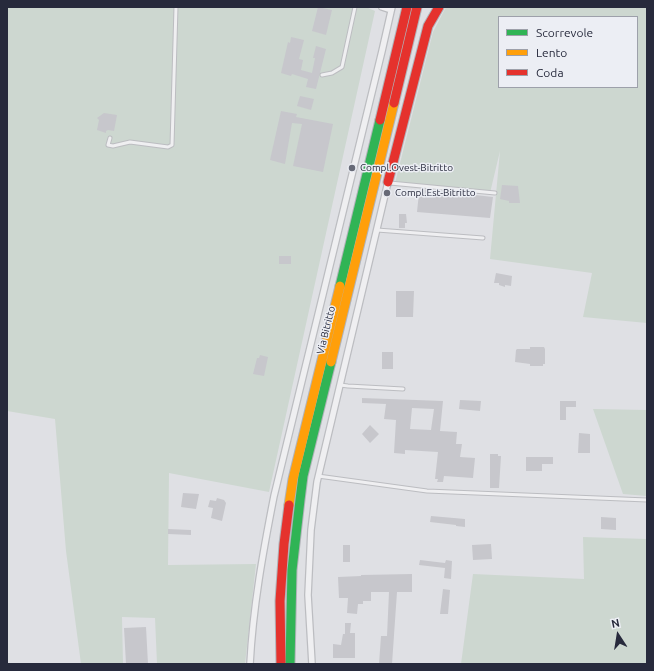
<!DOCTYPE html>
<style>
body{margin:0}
#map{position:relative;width:654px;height:671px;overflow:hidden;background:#dfe0e4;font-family:Ubuntu,sans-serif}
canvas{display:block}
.frame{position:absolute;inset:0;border:8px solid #272a3c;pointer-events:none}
.legend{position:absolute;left:498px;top:16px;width:140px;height:72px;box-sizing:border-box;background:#eceef4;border:1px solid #9da0aa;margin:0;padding:5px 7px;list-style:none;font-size:12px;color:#272a3c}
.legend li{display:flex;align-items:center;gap:8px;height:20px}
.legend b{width:20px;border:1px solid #9da0aa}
.north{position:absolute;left:598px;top:615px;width:40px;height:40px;-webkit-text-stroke:3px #eceef4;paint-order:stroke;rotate:348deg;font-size:11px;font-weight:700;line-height:16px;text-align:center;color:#272a3c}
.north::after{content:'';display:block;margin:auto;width:14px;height:18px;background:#272a3c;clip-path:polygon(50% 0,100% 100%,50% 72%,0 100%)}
</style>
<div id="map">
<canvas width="654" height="671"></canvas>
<div class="frame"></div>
<ul class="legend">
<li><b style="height:5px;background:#30b455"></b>Scorrevole</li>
<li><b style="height:5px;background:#ff9f0a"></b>Lento</li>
<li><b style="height:5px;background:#e5322d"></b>Coda</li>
</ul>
<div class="north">N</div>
</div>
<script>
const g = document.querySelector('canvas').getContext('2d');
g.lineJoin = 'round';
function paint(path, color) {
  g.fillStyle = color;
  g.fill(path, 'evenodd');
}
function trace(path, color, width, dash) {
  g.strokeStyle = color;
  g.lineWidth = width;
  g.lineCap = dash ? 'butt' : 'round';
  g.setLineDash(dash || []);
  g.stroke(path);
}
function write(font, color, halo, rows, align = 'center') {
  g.font = font + ' Ubuntu,sans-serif';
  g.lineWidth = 3;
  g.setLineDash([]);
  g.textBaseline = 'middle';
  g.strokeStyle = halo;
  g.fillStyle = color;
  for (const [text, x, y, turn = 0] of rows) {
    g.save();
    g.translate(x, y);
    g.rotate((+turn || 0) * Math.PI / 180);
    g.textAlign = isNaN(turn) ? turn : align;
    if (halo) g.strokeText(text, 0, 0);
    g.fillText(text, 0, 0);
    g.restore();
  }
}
const green = new Path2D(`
 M7,7h359l9,4 -106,481 -100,-19 -1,92 88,-1 -11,100h-88l-2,-46 -33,-1 1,47h-42l-15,-113 -11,-132 -48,-8z
 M446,7h201v316l-64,-6 9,-44 -102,-14 10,-108 -10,42 -95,-10 38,-151zM499,17h138v70h-138z
 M593,409l54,1v86l-24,-2z
 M583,537l64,2v125h-186l12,-90 111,5z`);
const building = new Path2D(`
 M318,7l14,3 -6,25 -14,-4z
 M291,37l13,3 -5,19 4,1 -2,10 11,3 3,-15h-2l3,-12 10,3 -10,40 -10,-2 2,-8 -16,-5 -1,2 -10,-3 7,-31 2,1z
 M300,96l14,3 -3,11 -14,-4z
 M281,111l16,3 -1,3 37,7 -10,48 -30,-6 9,-42 -10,-1 -7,41 -15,-4z
 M104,113l13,2 -3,16 -6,-1 -2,1v2l-9,-3 2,-10 -2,-2z
 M502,185l16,1 2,17h-11v-2l-9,-2z
 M422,189l71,8 -3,21 -73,-6 2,-19h3z
 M399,214h7l1,9h-2v5h-6z
 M279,256h12v8h-12z
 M496,273l16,3 -1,10 -6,-1v2l-6,-2v-2h-5z
 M396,291h18l-1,26h-17z
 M530,347h14l1,2v15h-2v2h-13v-2l-15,-2 1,-12 1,-1h13z
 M382,352h11v17h-11z
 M260,355l8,2 -4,19 -11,-2 4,-16h2z
 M362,398l81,3 -3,30 17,1 -1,12h6l-2,13 15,1 -2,20 -29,-2 -1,6h-6l1,-3h-3l3,-27 -33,-2v4l-11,-1 2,-33 -12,-1 2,-15 -24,-1zM412,408l22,1 -3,21 -21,-1z
 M460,400l21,1 -1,10 -21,-2z
 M560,401h16v6h-10v13h-6z
 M370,425l9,9 -9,9 -8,-9z
 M579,433l11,1v19h-12z
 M490,454h8v2h3l-2,32h-9z
 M526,457h27v7h-11v7h-16z
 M183,493l16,1 -3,15 -15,-2z
 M217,498l7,2 2,3 -4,18 -11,-3 2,-10 -5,-1 2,-7 6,1z
 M431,516l34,3v8l-9,-1v-1l-26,-3z
 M601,517l15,1v12l-15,-1z
 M168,529l23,1v5l-23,-1z
 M491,544l1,15 -19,1 -1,-15z
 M343,545h7v17h-7z
 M420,560l25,3 1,-3 6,1 -1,18 -7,-1 1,-10 -26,-3z
 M412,574v18h-15l-5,72h-13l2,-28h6l2,-44h-18v9h-8v3h-5l-1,10 -10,-1 1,-15h-9l-1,-21 23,-1v-1z
 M443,589l7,1 -2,24h-8z
 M345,623h6l-1,10h5v25h-22v-14l8,1 2,-11h2z
 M146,627l2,37h-22l-2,-36z`);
const lane = new Path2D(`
 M322,75l10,-2 10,-6 13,-60
 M110,138l-2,7 5,1 17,-4 38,5 4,-2 4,-138
 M390,183l105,10
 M377,230l106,8
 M340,385l8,1 55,3
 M318,476l109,15 220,9`);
const street = new Path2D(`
 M382,7l9,3
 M250,664c3,-57 13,-112 24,-168l108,-445 10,-44
 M312,664l-4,-69 3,-65 6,-48 71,-300`);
const fast = new Path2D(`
 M340,286l40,-166
 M290,664l2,-94 8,-70 3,-24 28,-114`);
const slow = new Path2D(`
 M331,362l63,-259
 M289,505l4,-26 47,-193`);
const jam = new Path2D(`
 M394,103l23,-96
 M380,120l27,-113
 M388,182l40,-156 11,-19
 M281,664l-1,-63 4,-57 5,-39`);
const markers = [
 [352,168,4,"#676a77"],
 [387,193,4,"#676a77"]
];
const poiNames = [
 ["Compl.Ovest-Bitritto",360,168],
 ["Compl.Est-Bitritto",395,193]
];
const streetNames = [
 ["Via Bitritto",326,330,-76]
];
paint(green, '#cdd7d0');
paint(building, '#c7c7cc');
trace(lane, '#bcbdc1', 5);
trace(street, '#bcbdc1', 8);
trace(fast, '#b1b3b9', 11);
trace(slow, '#b1b3b9', 11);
trace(jam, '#b1b3b9', 11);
trace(lane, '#efeff1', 3);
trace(street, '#efeff1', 5.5);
trace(fast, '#30b455', 9);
trace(slow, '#ff9f0a', 9);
trace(jam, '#e5322d', 9);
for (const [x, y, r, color] of markers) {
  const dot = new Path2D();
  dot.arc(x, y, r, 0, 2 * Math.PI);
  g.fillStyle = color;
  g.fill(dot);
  trace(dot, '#eceef4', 1.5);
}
write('10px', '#272a3c', '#eceef4', poiNames, 'left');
write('10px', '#272a3c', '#eceef4', streetNames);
</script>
